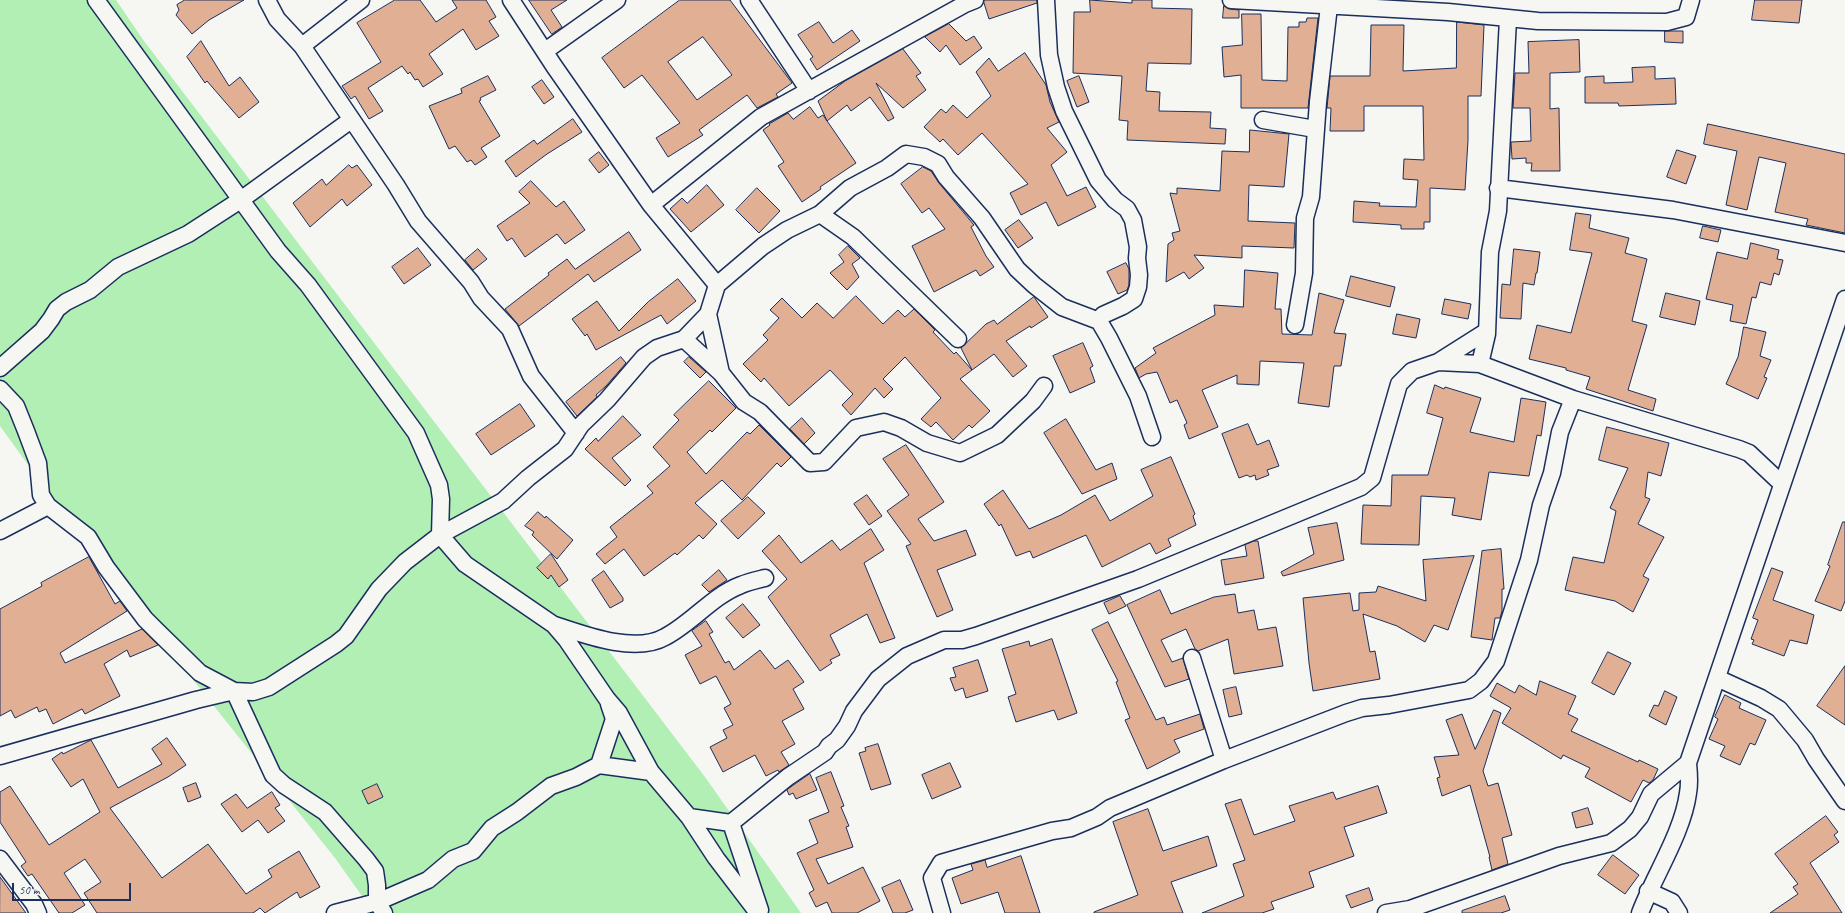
<!DOCTYPE html>
<style>
body{margin:0}
#map{position:relative;width:1845px;height:913px;overflow:hidden;background:#f6f6f2;font-family:Caveat,sans-serif}
canvas{display:block}
.scale{position:absolute;left:12px;top:883px;width:119px;height:18px;box-sizing:border-box;border:2px solid #1b2f5e;border-top:0;padding-left:5px;font-size:12px;line-height:14px;white-space:nowrap;color:#1b2f5e;-webkit-text-stroke:3px #f6f6f2;paint-order:stroke}
</style>
<div id="map">
<canvas width="1845" height="913"></canvas>
<div class="scale">50 m</div>
</div>
<script>
const g = document.querySelector('canvas').getContext('2d');
g.lineJoin = 'round';
function paint(path, color) {
  g.fillStyle = color;
  g.fill(path, 'evenodd');
}
function trace(path, color, width, dash) {
  g.strokeStyle = color;
  g.lineWidth = width;
  g.lineCap = dash ? 'butt' : 'round';
  g.setLineDash(dash || []);
  g.stroke(path);
}
const green = new Path2D(`
 M0,0h116l28,41 561,736 96,136h-427l-39,-55 -243,-305 -92,-127z`);
const building = new Path2D(`
 M185,0h59l-35,20 -17,14 -16,-19 3,-5 -2,-5z
 M395,0h25l16,22 21,-14 -5,-8h34l10,17 -7,4 10,15 -23,14 -13,-21 -34,25 14,20 -20,13 -5,-8 -3,1 -5,-8 -2,2 -6,-8 -34,22 15,23 -14,8 -14,-23 -4,3 -9,-13 39,-24 -24,-39z
 M529,0h38l-16,10 11,17 -10,7z
 M680,0h50l62,83 -16,11 2,3 -21,11 -10,-13 -48,35 4,5 -35,22 -12,-19 24,-15 -38,-48 -18,13 -22,-30zM703,37l29,38 -35,25 -29,-38z
 M984,0h53v3l-48,16 -5,-16z
 M1090,0l42,3v-3h20v8l40,1 -1,55 -43,-1 -2,28 14,1 -1,19 52,1 -1,16 16,1 -1,15 -98,-4 1,-19 -9,-1 3,-44 -49,-3 1,-61h16z
 M1755,0h47l-3,23 -47,-3z
 M1224,6l6,3 9,1v8h-16z
 M1242,14h19l1,66 25,1 1,-54h11v-5h7l1,-4h11l-10,90h-67v-33l-17,2 -2,-30 20,-2z
 M819,22l14,21 19,-13 8,11 -43,29 -7,-11 3,-2 -15,-22z
 M1457,22l27,3 -3,71h-13v44l-3,50 -35,-2v34h-6v7h-23v-4l-48,-3 1,-21 26,2 -1,3 37,1 2,-27 -15,-1 1,-20 20,1 -1,-54h-59v25h-34l1,-23h-4l3,-32h40l1,-51h33l-1,46 53,-3z
 M949,24l17,17 8,-5 8,12 -22,17 -14,-20 -6,7 -15,-15z
 M1665,31h18v12l-18,-1z
 M1579,40l1,32 -30,1v36l9,-1 1,63h-29l1,-8h-6v-5l-14,1 -1,-17 20,-1 -1,-33h-17l2,-35h14l-1,-31z
 M201,41l28,45 11,-9 19,25 -20,16 -32,-37 -2,2 -18,-26z
 M903,49l18,24 -5,3 10,14 -23,18 -27,-25 18,35 -6,3 -18,-24 -19,14 -4,-6 -20,16 -9,-20 27,-20z
 M1025,53l21,32 4,17 9,20 -12,6 20,24 -16,13 16,31 19,-9 10,20 -38,19 -12,-24 -25,13 -11,-22 18,-9 -46,-51 -24,22 -15,-16 -3,3 -16,-15 17,-18 5,4 7,-8 14,13 24,-22 -15,-24 13,-14 9,13z
 M1655,67v12l20,-1 1,26 -57,2 -1,-3h-33v-26l19,-1v7l29,-1 -1,-14z
 M488,76l8,14 -16,8 1,2 -2,1 21,35 -19,12 6,9 -12,8 -4,-5 -4,2 -12,-16 -6,3 -20,-43 33,-13 -1,-4z
 M1079,76l10,26 -12,5 -10,-26z
 M542,80l12,17 -10,7 -12,-17z
 M810,107l8,11 5,-3 33,48 -36,24 1,2 -19,13 -24,-36 6,-4 -21,-32 7,-5 -1,-1 19,-11 5,6z
 M573,119l9,13 -35,22 -31,23 -11,-16 29,-21 3,4z
 M1708,124l137,30v79l-39,-8 2,-6 -33,-7 11,-49 -27,-6 -12,53 -21,-5 11,-54 -33,-7z
 M1250,130l39,4 -5,53 -35,-2 -1,36 47,2 -1,25 -52,-2v12l-48,-3 10,13 -15,11 -5,-7 -18,10 2,-38 6,-4 -2,-7 8,-2 -10,-38 7,1v-6l43,3 2,-40 27,1z
 M1677,150l19,6 -10,28 -19,-7z
 M599,152l10,13 -10,8 -10,-13z
 M349,165l3,3 5,-3 15,20 -25,21 -5,-7 -32,28 -17,-24 29,-24 4,6z
 M923,167l8,4 8,12 35,42 -3,2 15,29 8,11 -14,9 -4,-6 -42,22 -22,-46 33,-17 -16,-21 -7,5 -21,-29z
 M531,181l25,26 8,-6 21,29 -20,14 -8,-10 -32,23 -13,-19 -5,3 -10,-15 33,-23 -11,-11z
 M707,185l17,20 -33,27 -21,-23 12,-11 5,5z
 M757,188l23,23 -21,22 -23,-23z
 M1576,213l15,2 -2,13 40,10 -4,15 22,6 -15,62 15,4 -19,65 28,9 -3,12 -67,-22 4,-12 -24,-7v-2l-37,-9 8,-34 34,8 21,-80 -22,-3z
 M1019,220l14,18 -15,10 -13,-18z
 M1703,226l18,4 -3,12 -18,-4z
 M629,232l12,18 -47,32 -6,-8 -69,52 -14,-17 44,-34 -1,-2 19,-14 8,10z
 M1751,243l28,7 -2,9 6,1 -4,15 -5,-2 -3,12 -11,-3 -4,16 -4,-1 -6,27 -16,-3 3,-16 -27,-6 11,-47 30,7z
 M848,246l12,12 -8,6 7,13 -12,13 -17,-17 14,-11 -5,-7z
 M418,248l13,17 -27,19 -12,-17z
 M478,249l9,10 -14,11 -8,-10z
 M1514,249l26,3 -3,21h-1l-2,12 -11,-2 -2,36 -21,-1 2,-34 8,1z
 M1126,263l3,6v16l-2,5 -9,4 -11,-22z
 M1245,270l33,3 -3,36h6l1,25 30,1 7,-42 25,7 -10,33 12,1 -5,32h-7l-5,41 -31,-4 6,-40 -44,-2 -1,24 -22,-1v-9l-35,15 16,37 -29,12 -5,-14 3,-2 -10,-23 -7,3 -13,-31 -11,2 -7,4 -4,-10 21,-15 -3,-5 62,-33 -1,-10 29,2z
 M1351,276l44,11 -5,20 -44,-11z
 M678,279l18,22 -29,23 -6,-9 -65,35 -9,-16 -2,2 -13,-17 25,-18 22,30 29,-29z
 M1666,293l34,8 -5,24 -35,-8z
 M856,296l27,28 15,-14 7,7 9,-8 21,21 -2,2 21,22 2,-2 16,18 -12,9 30,32 -18,17 -3,-3 -16,15 -17,-18 -5,5 -10,-8 20,-21 -36,-41 -22,22 10,10 -9,9 -9,-10 -24,27 -9,-10 11,-11 -23,-24 -41,36 -25,-28 -3,4 -18,-18 25,-24 -5,-5 16,-17 -9,-8 12,-12 20,20 15,-15 16,15z
 M1034,297l14,20 -17,11 -1,-2 -24,15 21,25 -14,11 -19,-23 -22,16 -11,-22 25,-24 8,-4 3,4z
 M1445,299l26,5 -3,15 -26,-5z
 M1397,314l23,5 -4,19 -23,-4z
 M1744,327l22,5 -6,24 11,4 -7,17 3,1 -9,21 -32,-15 12,-27z
 M1083,343l10,23 -3,2 5,14 -25,11 -17,-37z
 M621,357l5,6 -20,23 -10,9 1,2 -20,19 -11,-14z
 M689,357l17,15 -6,6 -16,-16z
 M709,381l27,27 -24,24 -2,-2 -23,22 19,22 41,-42 3,2 9,-9 32,32 -10,10 -4,-4 -35,37 -20,-20 -27,23 22,21 -14,15 -4,-4 -22,20 -2,-2 -31,23 -20,-27 -19,15 -9,-10 21,-17 -7,-10 43,-34 -6,-7 23,-20 -17,-19 26,-27 -5,-5z
 M1435,385l9,4 1,-2 36,11 -11,34 44,10 7,-44 25,4 -5,34 -4,-1 -8,41 -40,-4 -8,48 -29,-5 3,-17 -34,-2 -2,49 -58,-1 2,-39 28,1 1,-31h36l15,-57 -16,-5z
 M520,404l15,22 -44,29 -15,-21z
 M623,416l18,19 -29,23 19,22 -6,6 -40,-37 11,-11 2,3z
 M802,418l13,15 -11,11 -14,-15z
 M1066,419l30,51 16,-7 5,16 -35,15 -38,-61z
 M1248,424l9,21 12,-5 10,26 -12,4 2,5 -13,5 -1,-5 -5,2 -3,-2 -8,3 -17,-44z
 M1607,427l62,16 -8,33 -13,-4 -3,25 5,2 -12,25 26,13 -21,39 6,3 -16,33 -18,-11 -50,-11 8,-33 31,6 6,-25 6,-27 -6,-3 18,-40 -29,-8z
 M906,445l38,57 -26,17 16,22 32,-11 10,25 -39,15 16,40 -16,7 -31,-71 5,-2 -24,-33 22,-16 -26,-36z
 M1171,457l24,57 -2,2 3,9 -28,14 3,7 -15,8 -6,-11 -48,24 -16,-32 -53,23 -3,-7 -14,5 -15,-32 -2,2 -15,-22 19,-14 26,39 32,-14 34,-20 15,26 43,-25 -12,-26z
 M867,495l15,21 -13,9 -15,-21z
 M748,497l17,16 -27,26 -17,-18z
 M538,512l7,6 1,-2 27,24 -16,19 -25,-24 2,-3 -9,-6z
 M1843,522h2v79l-4,10 -26,-10 15,-35 -2,-1z
 M1337,523l7,37 -61,16 -2,-4 33,-18 -6,-26z
 M871,529l13,21 -20,13 31,75 -15,5 -13,-29 -37,21 10,20 -10,5 2,3 -12,8 -52,-74 19,-18 -25,-28 17,-16 22,28 31,-23 8,10z
 M1254,541h4l6,37 -39,7 -4,-25 26,-4 -2,-11z
 M1501,549l3,40h-2v22l-2,7h-5l-3,22 -21,-3 11,-86z
 M551,554l17,26 -9,7 -8,-12 -3,4 -11,-11z
 M1474,556l-26,74 -14,-5 -9,17 -28,-16 -34,-12 7,38 5,-1 5,28 -67,12 -4,-28 -6,-65 47,-5 3,18 6,-1v-17l17,-1 2,-6 48,15 -3,-41z
 M89,557l26,47 5,-3 7,10 -67,42 5,10 77,-34 16,16 -28,12 -3,-7 -23,14 16,32 -35,18 -3,-5 -29,15 -7,-15 -7,3 -2,-5 -22,11 -4,-8 -11,6v-107l42,-23 -1,-3z
 M1772,568l11,4 -10,28 41,15 -7,29 -17,-4 -6,16 -32,-12 2,-4 -3,-1 7,-19 -5,-2z
 M719,570l8,10 -18,12 -7,-7z
 M604,571l19,27v3l-13,7 -18,-28z
 M1160,590l11,24 43,-17 21,-3 3,19 16,-3 4,20 18,-3 7,39 -49,8 -6,-35 -30,12 -3,-2 -9,-20 -25,11 11,22 11,-4 6,21 -24,8 -38,-82z
 M1120,596l6,10 -17,8 -5,-11z
 M743,604l17,21 -17,13 -17,-20z
 M706,621l7,11 -4,2 16,29 4,-2 5,9 26,-20 15,19 13,-9 16,22 -11,7 11,20 -22,12 13,23 -14,8 8,13 -10,7 -1,-2 -12,6 -11,-21 -32,17 -13,-25 17,-9 -4,-8 10,-5 -9,-17 7,-4 -15,-28 -16,8 -15,-29 17,-9 -10,-15z
 M1108,622l48,98 8,-3 3,8 33,-11 4,15 -30,11 6,12 -33,17 -22,-49 5,-2 -14,-36 2,-1 -26,-51z
 M1052,639l25,74 -19,7 -4,-10 -38,12 -8,-25 8,-3 -14,-45 27,-8 1,5z
 M1608,652l23,11 -17,32 -22,-12z
 M978,660l10,31 -22,7 -3,-10 -8,3 -5,-13 6,-1 -3,-9z
 M1845,666v59l-28,-19z
 M1540,681l36,15 -8,18 10,5 -7,12 67,31 1,-2 19,9 -5,11 -4,3 -6,-3 -12,22 -46,-25 5,-9 -27,-13 -2,4 -59,-36 9,-15 -21,-12 7,-13 18,10 4,-8 17,10z
 M1236,687l6,27 -13,3 -6,-27z
 M1665,691l12,6 -11,28 -17,-9 5,-11 4,1z
 M1725,695l16,8 -2,5 27,12 -11,25 -5,-2 -10,22 -20,-9 5,-10 -16,-7 9,-20 -3,-2z
 M1494,710l7,3 -18,58 5,15 10,-3 14,52 -10,3 6,26 -16,6 -3,-13h1l-20,-72 -28,11 -5,-18 3,-1 -6,-20 25,-2 -13,-35 16,-6 13,35z
 M167,738l19,27 -18,12 -58,31 52,70 46,-34 38,50 26,-17 -4,-7 31,-19 21,36 -20,11 -3,-6 -32,21 -5,-5 -7,5h-156l-13,-20 17,-11 -16,-23 -21,14 21,32 -13,8h-13l-27,-39 -4,2 -7,-10 5,-4 -26,-40v-30l10,-6 39,59 51,-33 -17,-33 -12,8 -19,-28 10,-7 1,2 28,-14 27,48 44,-24 -10,-15z
 M878,744l13,40 -20,6 -12,-37 7,-2 -1,-3z
 M950,763l11,24 -29,12 -10,-24z
 M831,772l13,34 -3,1 8,19 -3,1 7,20 -37,12 12,25 35,-17 17,34 -23,12h-25l-5,-11 -11,5 -7,-14 5,-3 -17,-37 21,-10 -9,-23 20,-8 -13,-34z
 M810,774l7,16 -21,9 -3,-6 -4,2 -2,-5z
 M196,783l5,14 -13,5 -5,-14z
 M377,784l6,13 -15,7 -6,-13z
 M1378,786l9,27 -43,14 10,29 -45,16 5,15 -43,15 3,7 -12,4h-60l42,-17 -11,-32 12,-4 -20,-56 16,-5 13,36 41,-14 -6,-15 44,-14 3,7z
 M272,792l8,13 -5,3 10,13 -17,12 -10,-13 -16,12 -21,-28 15,-10 11,14z
 M1588,808l5,16 -17,4 -4,-15z
 M1148,809l15,42 45,-15 9,30 -46,16 12,31h-89v-1l44,-17 -25,-73z
 M1826,816l12,16 -4,3 5,7 -29,21 32,50h-72l28,-19 -5,-7 5,-3 -23,-30z
 M1613,855l26,20 -14,19 -27,-19z
 M1021,856l19,57h-35l-7,-21 -37,12 -9,-26 21,-8 -2,-6 14,-4 2,7z
 M0,877l26,36h-26z
 M900,880l13,30 -8,3h-12l-11,-25z
 M1369,888l4,12 -22,8 -5,-12z
 M1505,896l5,14 -9,3h-39v-2z`);
const minor = new Path2D(`
 M96,0l182,251 30,34 108,148 23,52 2,14 -1,36 25,29 89,61 12,14 41,60 12,14 32,59 38,45 27,41 42,55
 M267,0l10,19 25,27 94,139 22,36 53,61 10,16 29,31 21,47 45,57
 M511,0l43,66 97,139 66,80
 M749,0l60,91
 M1046,0l3,55 7,32 8,24 34,69 17,20 12,9 6,11 5,27 -1,11 2,17 -1,12 -4,12 -11,7 -20,9 -4,6
 M1231,0l217,12 90,9 129,1 19,-5 5,-17
 M302,46l59,-46
 M545,51l72,-51
 M1263,120l52,9
 M1498,188l175,22 172,33
 M651,205l110,-88 204,-113 10,-4
 M820,214l33,23 105,102
 M708,314l13,59
 M1295,325l9,-52 1,-55 6,-21 7,-95 11,-96
 M684,339l37,34 23,29 16,10 50,51 14,-1 32,-34 28,-6 17,6 26,15 33,10 37,-18 36,-34 11,-15
 M1438,362l42,2 93,35 166,50 10,4 33,31
 M1480,364l7,-30 3,-82 8,-41 10,-192
 M0,368l42,-37 9,-12 6,-10 9,-7 24,-12 28,-23 70,-33 54,-35 109,-79
 M0,389l16,17 10,25 12,32 3,32 7,11 40,31 18,30 39,52 12,12 43,42 34,18 39,84 11,10 41,27 41,47 9,12 2,14v17l7,11
 M0,531l48,-25
 M555,625c30,10 80,29 110,12 27,-14 47,-41 76,-52 7,-3 16,-5 24,-7
 M1192,658l32,102
 M1717,678l44,20 18,11 26,31 11,19 29,42
 M0,756l196,-56 38,-9 19,1 16,-5 67,-43 10,-8 33,-47 26,-27 35,-27 63,-34 25,-23 37,-29 16,-24 26,-25 37,-43 13,-9 27,-9 24,-25 9,-29 46,-39 24,-16 33,-16 30,-26 37,-20 19,-14 18,3 14,7 8,13 36,41 35,51 17,16 28,22 37,14 10,17 29,58 14,41
 M599,765l52,7
 M689,817l42,6
 M0,859l34,45 4,9
 M1648,891l24,11 7,11
 M760,910l-29,-87 57,-46 37,-25 4,-6 8,-6 10,-14 7,-15 24,-32 29,-23 37,-16h18l14,-4 162,-57 223,-92 11,-9 27,-94 13,-13 26,-9 49,-31
 M335,913l42,-11 51,-22 25,-21 20,-8 19,-23 25,-16 34,-26 25,-9 23,-12 15,-46 -5,-15
 M942,913l-10,-35 9,-15 111,-32 19,-3 26,-11 13,-9 114,-48 122,-47 16,-5 27,-3 80,-15 12,-9 15,-20 33,-101 12,-55 11,-32 8,-41 13,-33
 M1386,913l24,-4 149,-53 52,-13 19,-14 10,-12 11,-23 37,-31
 M1640,913c14,-37 43,-81 48,-120 2,-10 1,-20 0,-30l157,-464`);
paint(green, '#b1efb5');
paint(building, '#e1af93');
trace(building, '#1b2f5e', 1);
trace(minor, '#1b2f5e', 19);
trace(minor, '#f6f6f2', 16);
</script>
